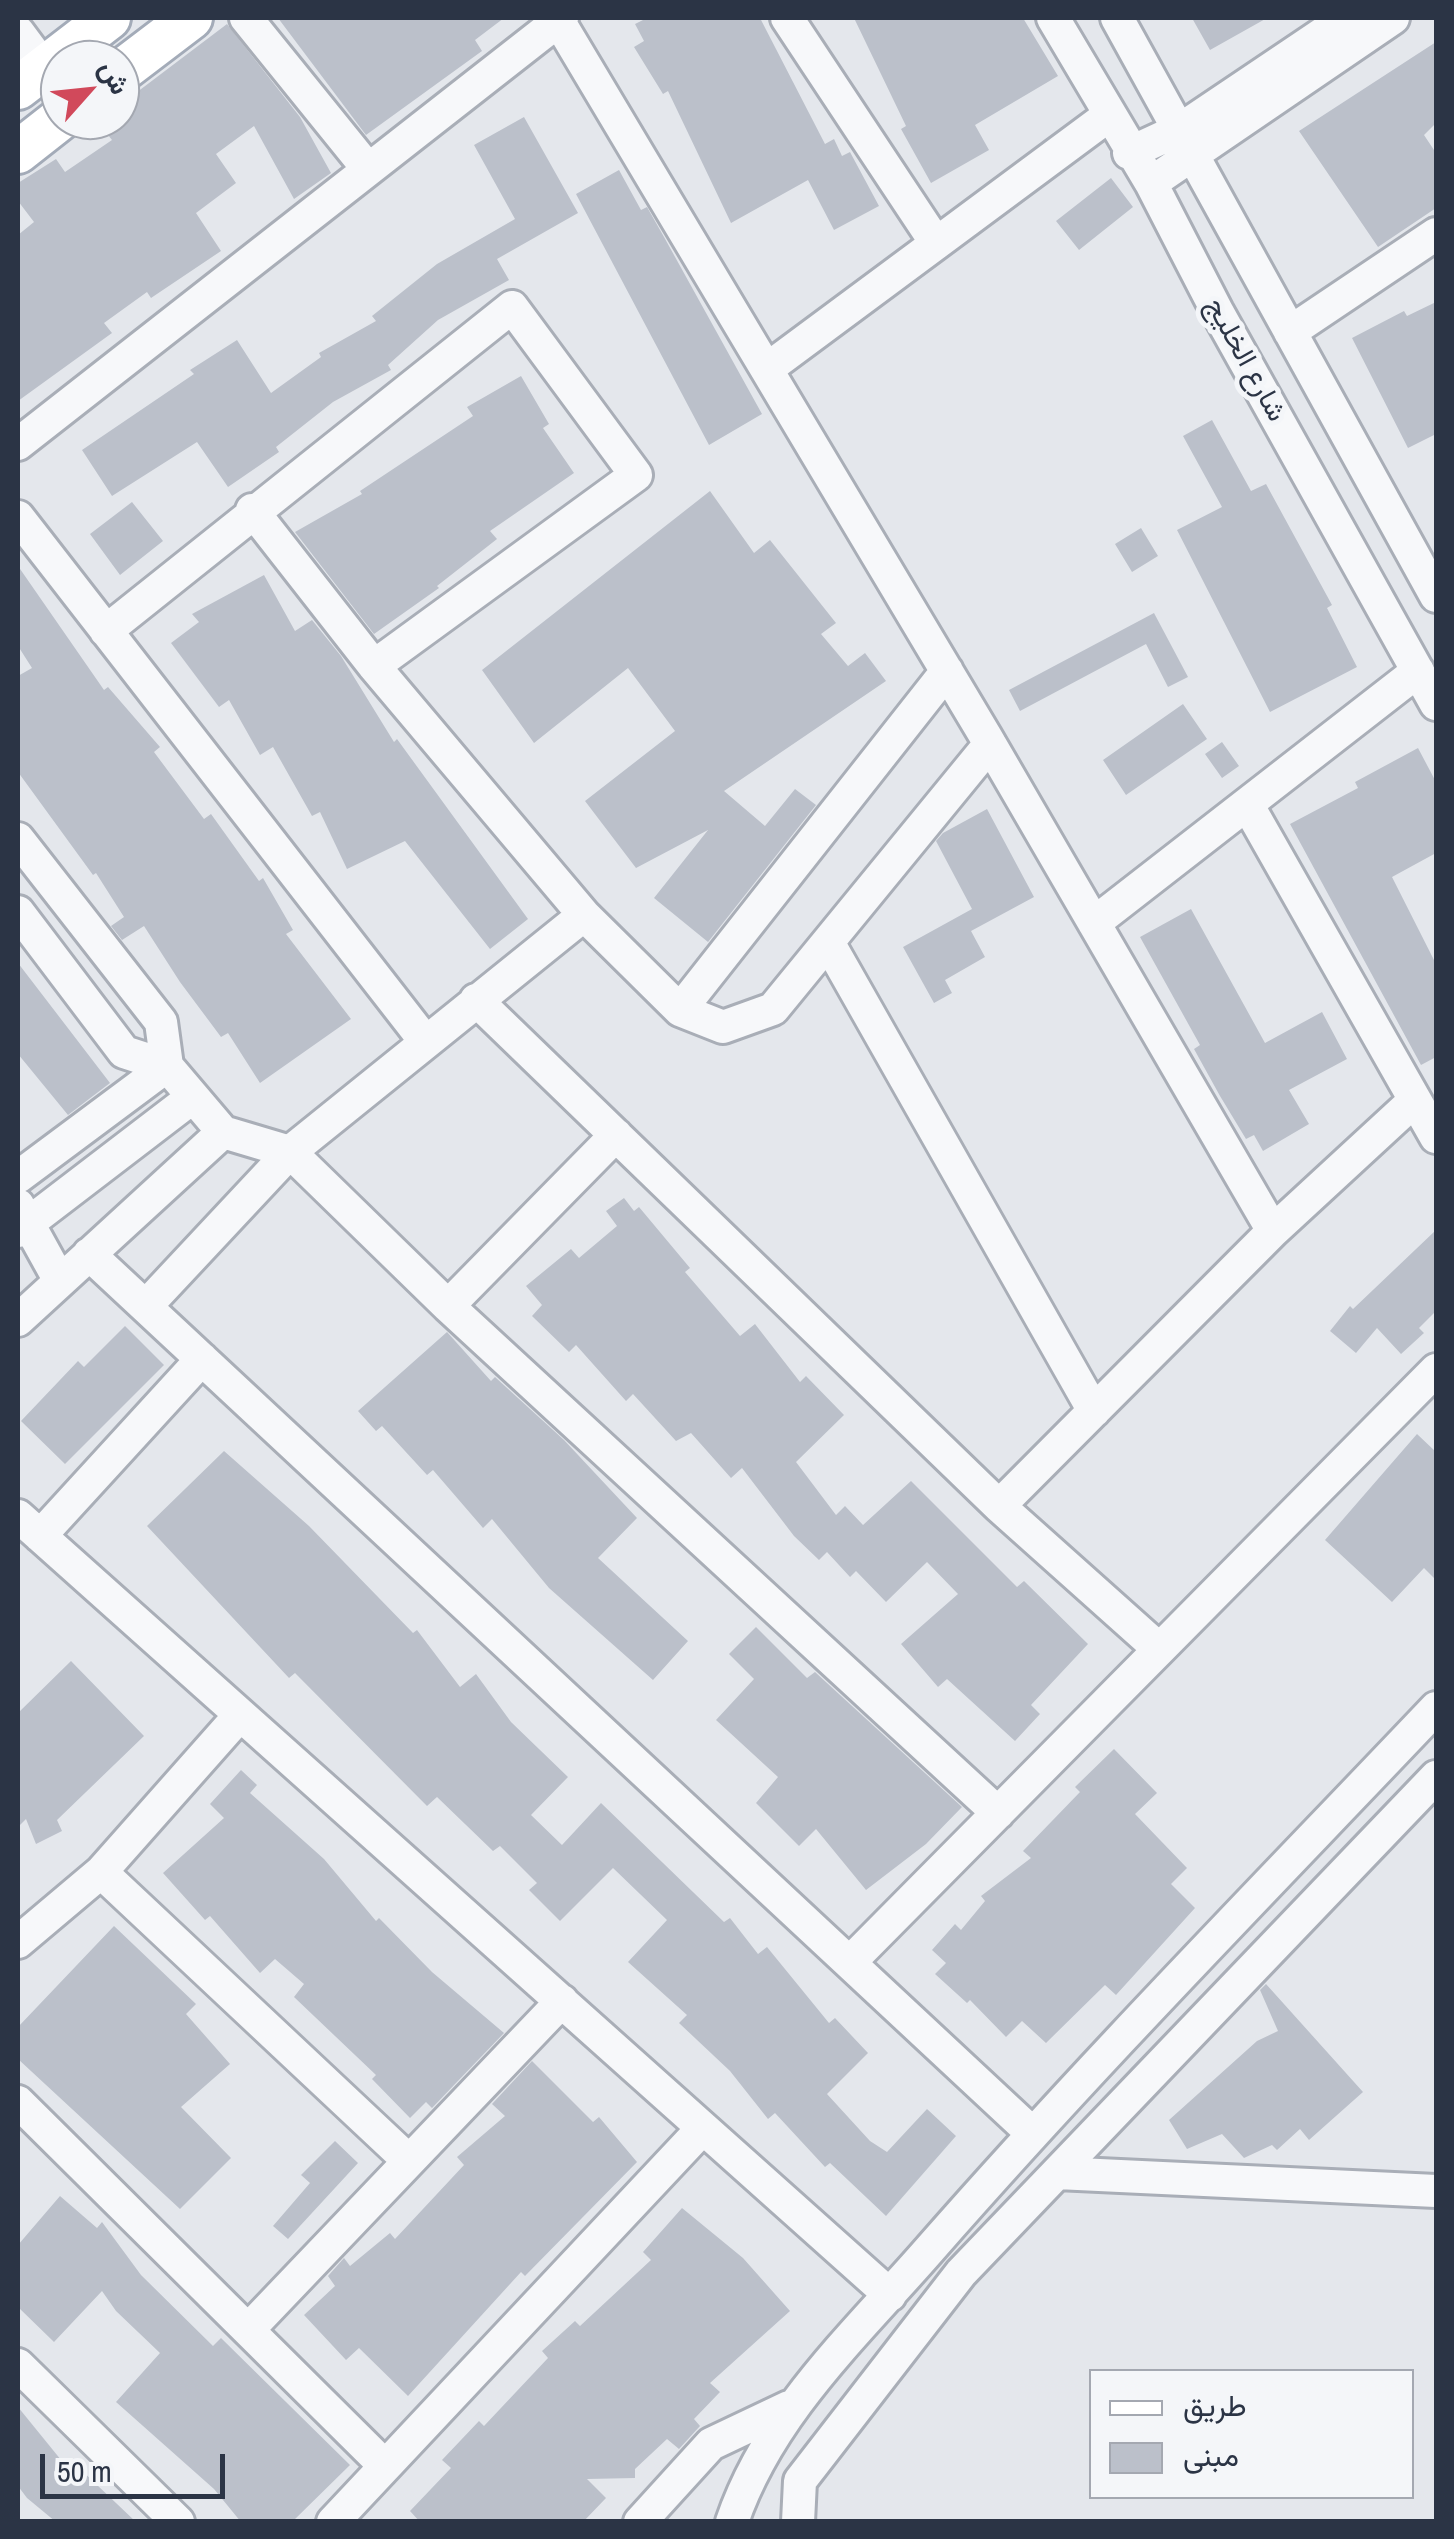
<!DOCTYPE html>
<meta charset="utf-8">
<style>
body{margin:0}
#map{position:relative;width:1454px;height:2539px;overflow:hidden;background:#e4e7ec;font-family:"Archivo Narrow",Vazirmatn,sans-serif}
canvas{display:block}
.frame{position:absolute;inset:0;border:20px solid #2b3445;pointer-events:none}
.legend{position:absolute;left:1089px;top:2369px;width:325px;height:130px;box-sizing:border-box;background:#f4f6f9;border:2px solid #a4a8b1;margin:0;padding:12px 18px;list-style:none;font-size:30px;color:#2b3445}
.legend li{display:flex;align-items:center;gap:20px;height:50px}
.legend b{width:50px;border:2px solid #a4a8b1}
.north{position:absolute;left:40px;top:40px;width:100px;height:100px;box-sizing:border-box;background:#f4f6f9;border:2px solid #a4a8b1;border-radius:50%;rotate:63deg;font-size:28px;font-weight:700;line-height:40px;text-align:center;color:#2b3445}
.north::after{content:'';display:block;margin:auto;width:35px;height:45px;background:#d1495b;clip-path:polygon(50% 0,100% 100%,50% 72%,0 100%)}
.scale{position:absolute;left:40px;top:2454px;width:185px;height:45px;box-sizing:border-box;border:5px solid #2b3445;border-top:0;padding-left:12px;font-size:30px;line-height:35px;white-space:nowrap;color:#2b3445;-webkit-text-stroke:8px #f4f6f9;paint-order:stroke}
</style>
<div id="map">
<canvas width="1454" height="2539"></canvas>
<div class="frame"></div>
<ul class="legend">
<li><b style="height:12px;background:#fff"></b>طريق</li>
<li><b style="height:28px;background:#bbc0ca"></b>مبنى</li>
</ul>
<div class="north">ش</div>
<div class="scale">50 m</div>
</div>
<script>
const g = document.querySelector('canvas').getContext('2d');
g.lineJoin = 'round';
function paint(path, color) {
  g.fillStyle = color;
  g.fill(path, 'evenodd');
}
function trace(path, color, width, dash) {
  g.strokeStyle = color;
  g.lineWidth = width;
  g.lineCap = dash ? 'butt' : 'round';
  g.setLineDash(dash || []);
  g.stroke(path);
}
function write(font, color, halo, rows, align = 'center') {
  g.font = font + ' "Archivo Narrow",Vazirmatn,sans-serif';
  g.lineWidth = 10;
  g.setLineDash([]);
  g.textBaseline = 'middle';
  g.strokeStyle = halo;
  g.fillStyle = color;
  for (const [text, x, y, turn = 0] of rows) {
    g.save();
    g.translate(x, y);
    g.rotate((+turn || 0) * Math.PI / 180);
    g.textAlign = isNaN(turn) ? turn : align;
    if (halo) g.strokeText(text, 0, 0);
    g.fillText(text, 0, 0);
    g.restore();
  }
}
const building = new Path2D(`
 M278,18h226l-29,22 7,11 -116,84z
 M647,18h113l65,126 9,-5 8,17 8,-4 29,54 -45,24 -26,-50 -77,43 -63,-132 -5,3 -29,-47 10,-6 -9,-17z
 M854,18h169l35,58 -83,49 14,25 -58,33 -30,-54 5,-3z
 M1192,18h75l-57,32z
 M227,24l73,93 31,56 -37,26 -40,-73 -38,28 20,29 -40,30 25,38 -70,47 -4,-6 -43,31 8,10 -94,68v-166l16,-13 -16,-21v-18l38,-24 9,13 47,-32 -16,-20h24v-15z
 M1436,42v81l-12,12 12,18v55l-58,39 -79,-116z
 M524,117l54,96 -81,46 12,21 -71,40 -50,45 3,5 -58,32 -57,45 3,5 -51,35 -31,-45 -85,54 -30,-46 112,-76 -4,-4 47,-30 34,53 50,-36 -2,-4 57,-32 -4,-5 65,-52 78,-45 -41,-74z
 M619,170l22,40 6,-3 17,30 98,177 -53,31 -133,-251z
 M1111,178l22,29 -54,43 -23,-29z
 M1436,302v132l-28,14 -56,-110 52,-27 3,5z
 M521,376l28,48 -6,4 31,45 -84,58 7,8 -60,47 2,2 -65,46 -79,-102 67,-38 -2,-3 113,-75 -6,-9z
 M1212,420l39,71 15,-7 66,121 -5,3 30,59 -87,45 -93,-182 45,-23 -39,-71z
 M710,491l44,62 16,-13 66,83 -15,11 27,32 17,-13 21,28 -162,110 41,35 30,-37 21,16 -108,137 -54,-44 54,-68 -72,38 -51,-67 90,-70 -47,-63 -94,75 -52,-73z
 M132,502l31,39 -43,34 -30,-41z
 M1141,528l17,28 -26,16 -17,-28z
 M18,566l86,124 4,-3 52,60 -6,5 50,67 7,-5 48,67 4,-3 30,52 -7,4 65,85 -91,64 -32,-50 -7,4 -41,-55 -36,-56 -22,14 -11,-14 13,-9 -28,-44 -3,2 -75,-103v-96l14,-8 -14,-22z
 M264,575l31,56 17,-11 29,36 53,86 3,-3 131,180 -38,30 -85,-108 -58,28 -27,-57 -8,4 -39,-69 -13,8 -31,-55 -10,7 -48,-64 28,-21 -7,-8z
 M1154,613l34,64 -20,10 -22,-43 -126,67 -11,-21z
 M1183,704l24,35 -81,56 -23,-35z
 M1222,742l17,24 -17,12 -17,-24z
 M1418,748l18,34v71l-44,24 44,87v93l-15,8 -131,-241 68,-36 -3,-6z
 M987,809l47,88 -63,34 14,26 -40,23 7,13 -18,10 -31,-56 69,-38 -36,-68 7,-8z
 M1191,909l74,134 57,-31 25,47 -58,31 20,34 -46,27 -9,-16 -8,4 -26,-43 -26,-47 6,-4 -60,-108z
 M18,963l92,120 -42,32 -50,-61z
 M624,1198l10,13 5,-4 51,61 -5,4 55,64 15,-12 45,58 6,-6 38,39 -48,47 40,53 9,-9 18,19 48,-44 106,106 7,-6 64,63 -57,61 9,9 -25,27 -68,-62 -9,8 -37,-43 57,-50 -31,-32 -41,40 -30,-31 -6,6 -23,-25 -8,8 -25,-24 -52,-68 -11,10 -40,-45 -15,8 -43,-47 -7,7 -50,-56 -7,7 -37,-36 10,-11 -16,-19 45,-37 8,9 38,-32 -11,-15z
 M1436,1230v81l-17,17 5,5 -23,21 -24,-26 -21,25 -26,-22 20,-25 3,3z
 M125,1326l39,39 -99,99 -44,-43 57,-60 6,6z
 M447,1332l44,49 4,-4 69,63 73,78 -39,40 90,83 -35,39 -104,-92 -57,-69 -9,9 -50,-58 -6,5 -45,-49 -6,5 -18,-20z
 M1417,1434l19,18v128l-12,-12 -32,34 -67,-62z
 M224,1451l85,75 104,107 4,-3 43,57 16,-13 35,48 57,55 -37,38 31,30 39,-42 123,119 6,-4 28,36 9,-7 62,76 6,-5 33,35 -41,41 43,47 17,11 40,-43 29,27 -70,80 -56,-53 -5,4 -50,-54 -7,6 -38,-48 -51,-48 8,-8 -59,-53 39,-42 -54,-52 -53,53 -31,-31 8,-7 -37,-37 -7,5 -56,-54 -10,9 -132,-133 -6,5 -142,-152z
 M756,1627l51,51 8,-6 147,135 -36,37 -60,46 -50,-61 -17,17 -43,-43 22,-26 -62,-57 38,-41 -25,-25z
 M71,1661l73,75 -87,84 5,11 -26,13 -10,-25 -8,8v-114z
 M1114,1749l43,44 -22,21 52,54 -16,16 24,24 -79,87 -11,-10 -59,58 -24,-22 -16,16 -36,-37 -3,3 -32,-29 11,-11 -14,-13 23,-26 6,6 24,-29 -4,-5 50,-38 -8,-7 57,-59 -5,-5z
 M241,1770l16,15 -7,8 74,66 52,62 3,-3 53,54 72,61 -72,75 -6,-6 -16,16 -38,-39 4,-4 -82,-78 10,-13 -29,-25 -15,14 -50,-57 -5,4 -42,-47 61,-55 -14,-14z
 M114,1926l82,78 -10,10 44,50 -49,43 50,51 -51,51 -162,-150v-32z
 M1266,1984l97,108 -54,48 -9,-11 -23,21 -5,-5 -28,13 -22,-24 -35,15 -18,-29 88,-79 21,-10 -18,-41z
 M532,2061l61,61 6,-5 38,45 -112,114 -4,-4 -113,124 -49,-48 -13,12 -42,-45 31,-29 -7,-10 16,-18 6,8 40,-33 5,6 69,-74 -7,-8 48,-41 -13,-12z
 M335,2141l23,22 -70,76 -15,-13 37,-43 -9,-8z
 M60,2196l37,32 5,-6 39,53 72,71 8,-8 129,127 -58,57h-51l-27,-33 -98,-87 44,-49 -44,-42 -14,-20 -48,51 -36,-35v-62z
 M682,2208l61,50 47,53 -80,72 10,9 -26,27 6,7 -21,23 -12,-10 -32,30v9l-48,1 19,19 -23,24h-163l-10,-11 41,-43 -9,-8 37,-39 5,5 64,-68 -6,-7 33,-30 5,5 71,-66 -8,-8z
 M18,2407l52,64 6,-6 60,57h-80l-29,-24 -9,-12z`);
const minor = new Path2D(`
 M246,18l122,151
 M787,18l149,225
 M1053,18l98,165 66,128 219,393
 M1117,18l319,578
 M558,20l428,717 287,494
 M18,32l26,35
 M1129,153l52,-24 165,-111
 M1151,183l242,-165
 M1290,332l146,-98
 M767,369l341,-253
 M18,444l544,-426
 M252,510l122,156 210,249 96,95 43,17 50,-18 217,-265
 M18,517l407,524
 M106,631l406,-324 124,168 -262,191
 M1247,804l189,333
 M18,839l143,183 6,44 -149,111
 M18,912l106,140 43,14 56,66 67,20 158,154 550,507
 M1094,923l324,-252
 M828,942l266,469
 M476,1000l523,506 160,143
 M680,1010l267,-339
 M18,1205l42,76
 M18,1231l175,-134
 M89,1254l943,879
 M146,1306l144,-154 294,-237
 M448,1306l168,-171
 M18,1320l205,-188
 M999,1506l274,-275 142,-131
 M18,1516l872,779
 M40,1536l162,-177
 M240,1715l-139,157 308,289
 M18,1942l83,-70
 M850,1962l586,-592
 M18,2102l367,364
 M1057,2173l379,18
 M248,2330l314,-329
 M18,2365l160,157
 M333,2522l370,-394
 M640,2522l71,-78 78,-37
 M732,2522c37,-109 124,-188 198,-273 163,-186 336,-362 506,-541
 M798,2522l2,-41 161,-208 475,-496`);
const major = new Path2D(`
 M120,72l71,-54
 M18,88l91,-70
 M18,152l42,-33`);
const streetNames = [
 ["شارع الخليج",1245,360,61]
];
paint(building, '#bbc0ca');
trace(minor, '#a9aeb7', 38);
trace(major, '#a3abb8', 48);
trace(minor, '#f7f8fa', 32);
trace(major, '#fff', 42);
write('28px', '#2b3445', '#f4f6f9', streetNames);
</script>
